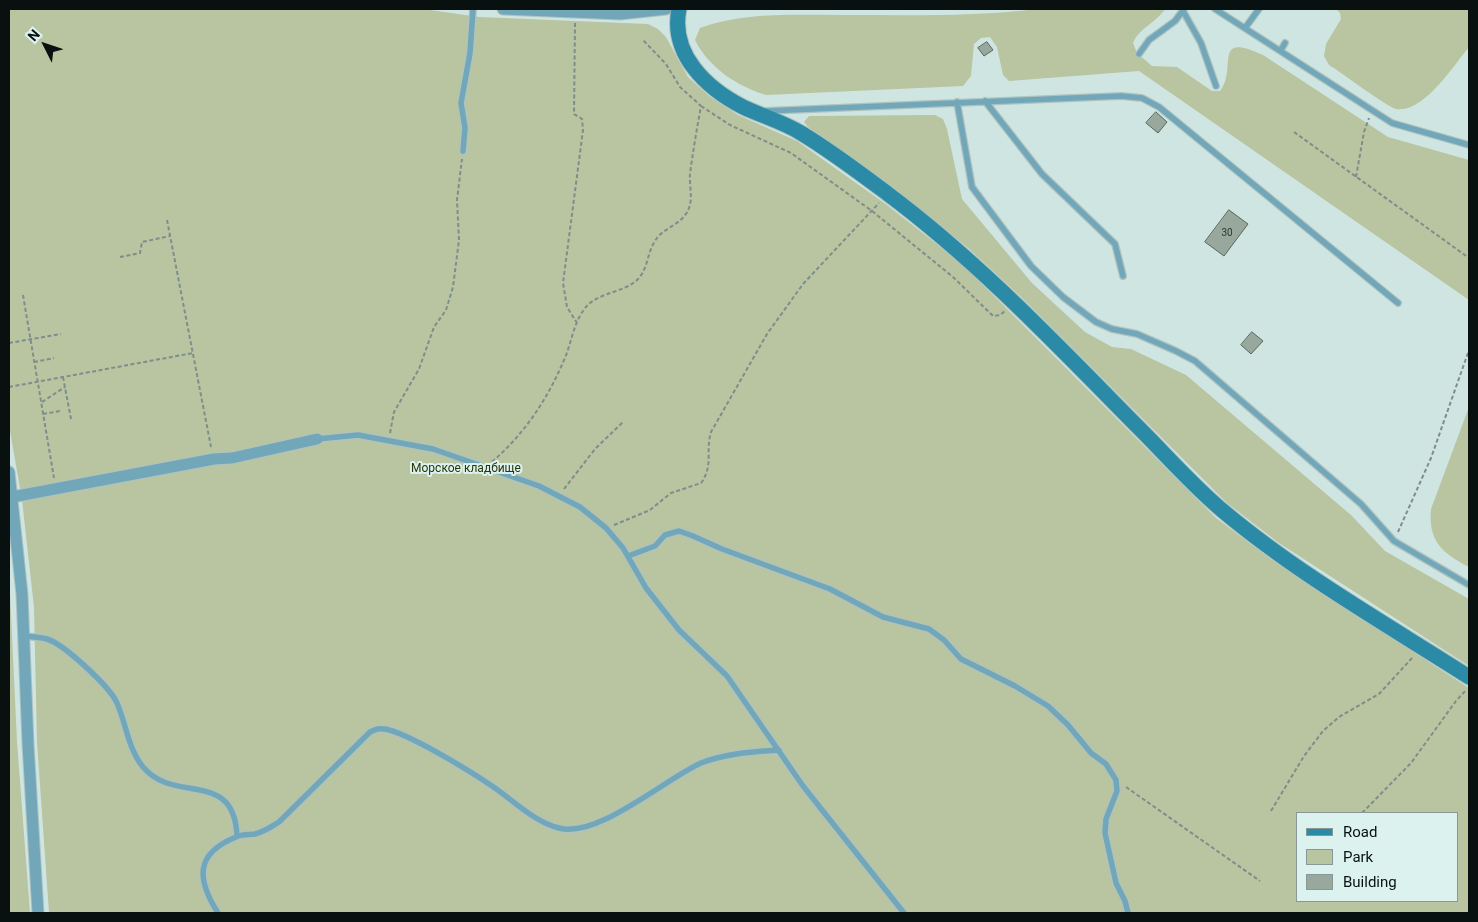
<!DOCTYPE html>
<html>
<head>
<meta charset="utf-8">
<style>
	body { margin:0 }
	#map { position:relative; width:1478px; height:922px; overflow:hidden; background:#cfe5e2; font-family:Roboto,sans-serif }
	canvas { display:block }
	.frame { position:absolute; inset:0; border:10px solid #091110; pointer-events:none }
	.legend { position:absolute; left:1296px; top:812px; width:162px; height:90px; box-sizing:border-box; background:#dcf2ef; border:1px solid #889896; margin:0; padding:6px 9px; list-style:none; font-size:15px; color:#091110 }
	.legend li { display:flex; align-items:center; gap:10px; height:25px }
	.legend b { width:25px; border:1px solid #889896 }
	.north { position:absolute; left:20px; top:20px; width:50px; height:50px; -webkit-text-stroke:4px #dcf2ef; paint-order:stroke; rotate:311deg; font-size:14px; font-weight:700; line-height:20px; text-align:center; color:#091110 }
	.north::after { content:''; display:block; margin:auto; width:18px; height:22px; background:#091110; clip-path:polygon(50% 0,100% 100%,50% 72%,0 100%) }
</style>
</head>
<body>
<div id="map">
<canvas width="1478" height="922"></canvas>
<div class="frame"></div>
<ul class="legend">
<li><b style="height:6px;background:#2b8aa5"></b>Road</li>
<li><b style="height:14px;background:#b9c4a0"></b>Park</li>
<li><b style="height:14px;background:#98a89c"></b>Building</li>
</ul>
<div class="north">N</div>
</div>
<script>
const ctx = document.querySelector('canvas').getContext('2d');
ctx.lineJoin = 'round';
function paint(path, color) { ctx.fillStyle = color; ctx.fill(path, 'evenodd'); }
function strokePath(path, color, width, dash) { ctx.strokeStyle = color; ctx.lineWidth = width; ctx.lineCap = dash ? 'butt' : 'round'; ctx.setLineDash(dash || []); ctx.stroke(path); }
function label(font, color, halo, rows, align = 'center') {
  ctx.font = font + ' Roboto,sans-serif'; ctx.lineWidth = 4; ctx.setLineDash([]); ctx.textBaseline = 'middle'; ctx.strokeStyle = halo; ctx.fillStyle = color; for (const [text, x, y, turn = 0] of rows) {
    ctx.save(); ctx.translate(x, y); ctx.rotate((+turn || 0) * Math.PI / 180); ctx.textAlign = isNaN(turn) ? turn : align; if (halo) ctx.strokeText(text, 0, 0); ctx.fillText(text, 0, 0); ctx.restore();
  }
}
paint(new Path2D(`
	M9,9H423L479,17L648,24L658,29L666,37L688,77L709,96L738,115L797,141L887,205L962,264L1216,518L1271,559L1469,688V913H49L37,742L34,607L22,500L9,425ZM1297,813H1457V901H1297Z
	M1038,9H1165C1156,23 1139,28 1133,43L1137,53L1152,66L1177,67L1212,91H1220C1238,68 1211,31 1263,55L1388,137L1469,160V300L1139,71L1009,81L1003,75L997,47L990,37L981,38L974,44L971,76L963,86L766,95C737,86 709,68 695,40L700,28C743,12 794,15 840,15C906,15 972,17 1038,9Z
	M1336,9H1469V47C1454,65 1423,114 1396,109C1387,107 1341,72 1329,65L1324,56L1326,44L1341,19L1340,13Z
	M935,115L943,119L947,129L962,199L1032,283L1085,332L1112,347L1131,349L1186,375L1351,515L1385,551L1469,599V666L1279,543L1227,503L1019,295L968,248L891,186L808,127L804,122L809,116Z
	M1469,407V567C1442,553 1428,541 1431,509Z
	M9,571L17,742L30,913H9Z`), '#b9c4a0');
const building = new Path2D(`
	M987,42L993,50L984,56L978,48Z
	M1156,112L1167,122L1158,133L1146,123Z
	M1229,210L1248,224L1224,256L1205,242Z
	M1252,332L1263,341L1251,354L1241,345Z`);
paint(building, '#98a89c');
strokePath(building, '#58665c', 1);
const service = new Path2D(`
	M1215,9L1392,123L1469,145
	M1183,11L1201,43L1216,86
	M1245,28L1259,9
	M1281,50L1285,43
	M1139,54L1149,40L1175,21L1184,9
	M985,101L1042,174L1115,244L1123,276
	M957,102L972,187L1031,266L1063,297L1096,322L1112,329L1137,334L1176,351L1195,361L1361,504L1394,541L1469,585
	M765,111L1121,96L1142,98L1159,107L1398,303
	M463,151L465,128L461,103L470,53L473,9
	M317,439L358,435L433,449L539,486L580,507L606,528L623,548L646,588L679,630L727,676L803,786L904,913
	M628,556L655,546L665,535L679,531L693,536L722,549L830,589L883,617L929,629L944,640L961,659L1015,686L1048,706L1068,725L1091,753L1106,764L1116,780L1117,791L1106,819L1105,833L1116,883L1125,901L1128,913
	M24,636C32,637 40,637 47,639C64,644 110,687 117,703C126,723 128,749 143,767C175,805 234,768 237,836
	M218,913C197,880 194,854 236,837C242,834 249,835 255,834C264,832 271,827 279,822L370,732C376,729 379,728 385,729C408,733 470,771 492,786C513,800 534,822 559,828C597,839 665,779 701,763C727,753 752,752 779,750`);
const minor = new Path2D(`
	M503,9L620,14L666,9
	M9,472L22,594L28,744L38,913
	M12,497L214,459L232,458L317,439`);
const secondary = new Path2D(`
	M679,9C670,54 706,88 743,107C762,116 783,122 801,133C831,151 860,173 888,194C980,263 1059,347 1140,429C1167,456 1193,486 1223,511C1298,574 1386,624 1469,677`);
strokePath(service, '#afc3c0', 8);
strokePath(minor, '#afc3c0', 13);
strokePath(secondary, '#afc3c0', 17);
strokePath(new Path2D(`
	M575,23L574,114L582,119L583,130L563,283L567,307L577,323
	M701,106L730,125L791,153L872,211L953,277L993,316L1000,315L1005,311
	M1294,132L1469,258
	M1356,177L1364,132L1369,118
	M167,220L211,447
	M120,257L140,253L142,242L170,236
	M23,295L54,478
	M9,343L61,334
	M34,362L54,358
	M63,377L71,419
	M9,387L193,353
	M42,402L65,387
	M43,414L60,411
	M390,433L394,412L419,369L434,327L446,310L453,287L459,240L457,200L462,159
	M492,462C525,433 547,400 564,360C571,345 573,325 583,311C594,292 623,294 638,279C648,269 647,253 655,241C663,227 683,225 689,208C693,198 689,184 690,174C693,151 697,128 701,106L680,87L666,64L643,40
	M564,489L595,449L624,421
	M614,525L650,510L671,493L701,483C714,465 705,452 711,432L767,334L803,284L879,203
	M1398,532L1431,458L1469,350
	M1126,787L1260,881
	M1271,811L1304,756L1323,731L1339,717L1379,694L1412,658
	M1362,813L1411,763L1456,701L1466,690`), '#7d8e8b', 2, [4, 2.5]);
strokePath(service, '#71a7b9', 5.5);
strokePath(minor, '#71a7b9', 11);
strokePath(secondary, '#2b8aa5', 15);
label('10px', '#2d3733', null, [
	["30",1227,233]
]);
label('12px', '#2a3408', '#dcf2ef', [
	["Морское кладбище",466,469]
]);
</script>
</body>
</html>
